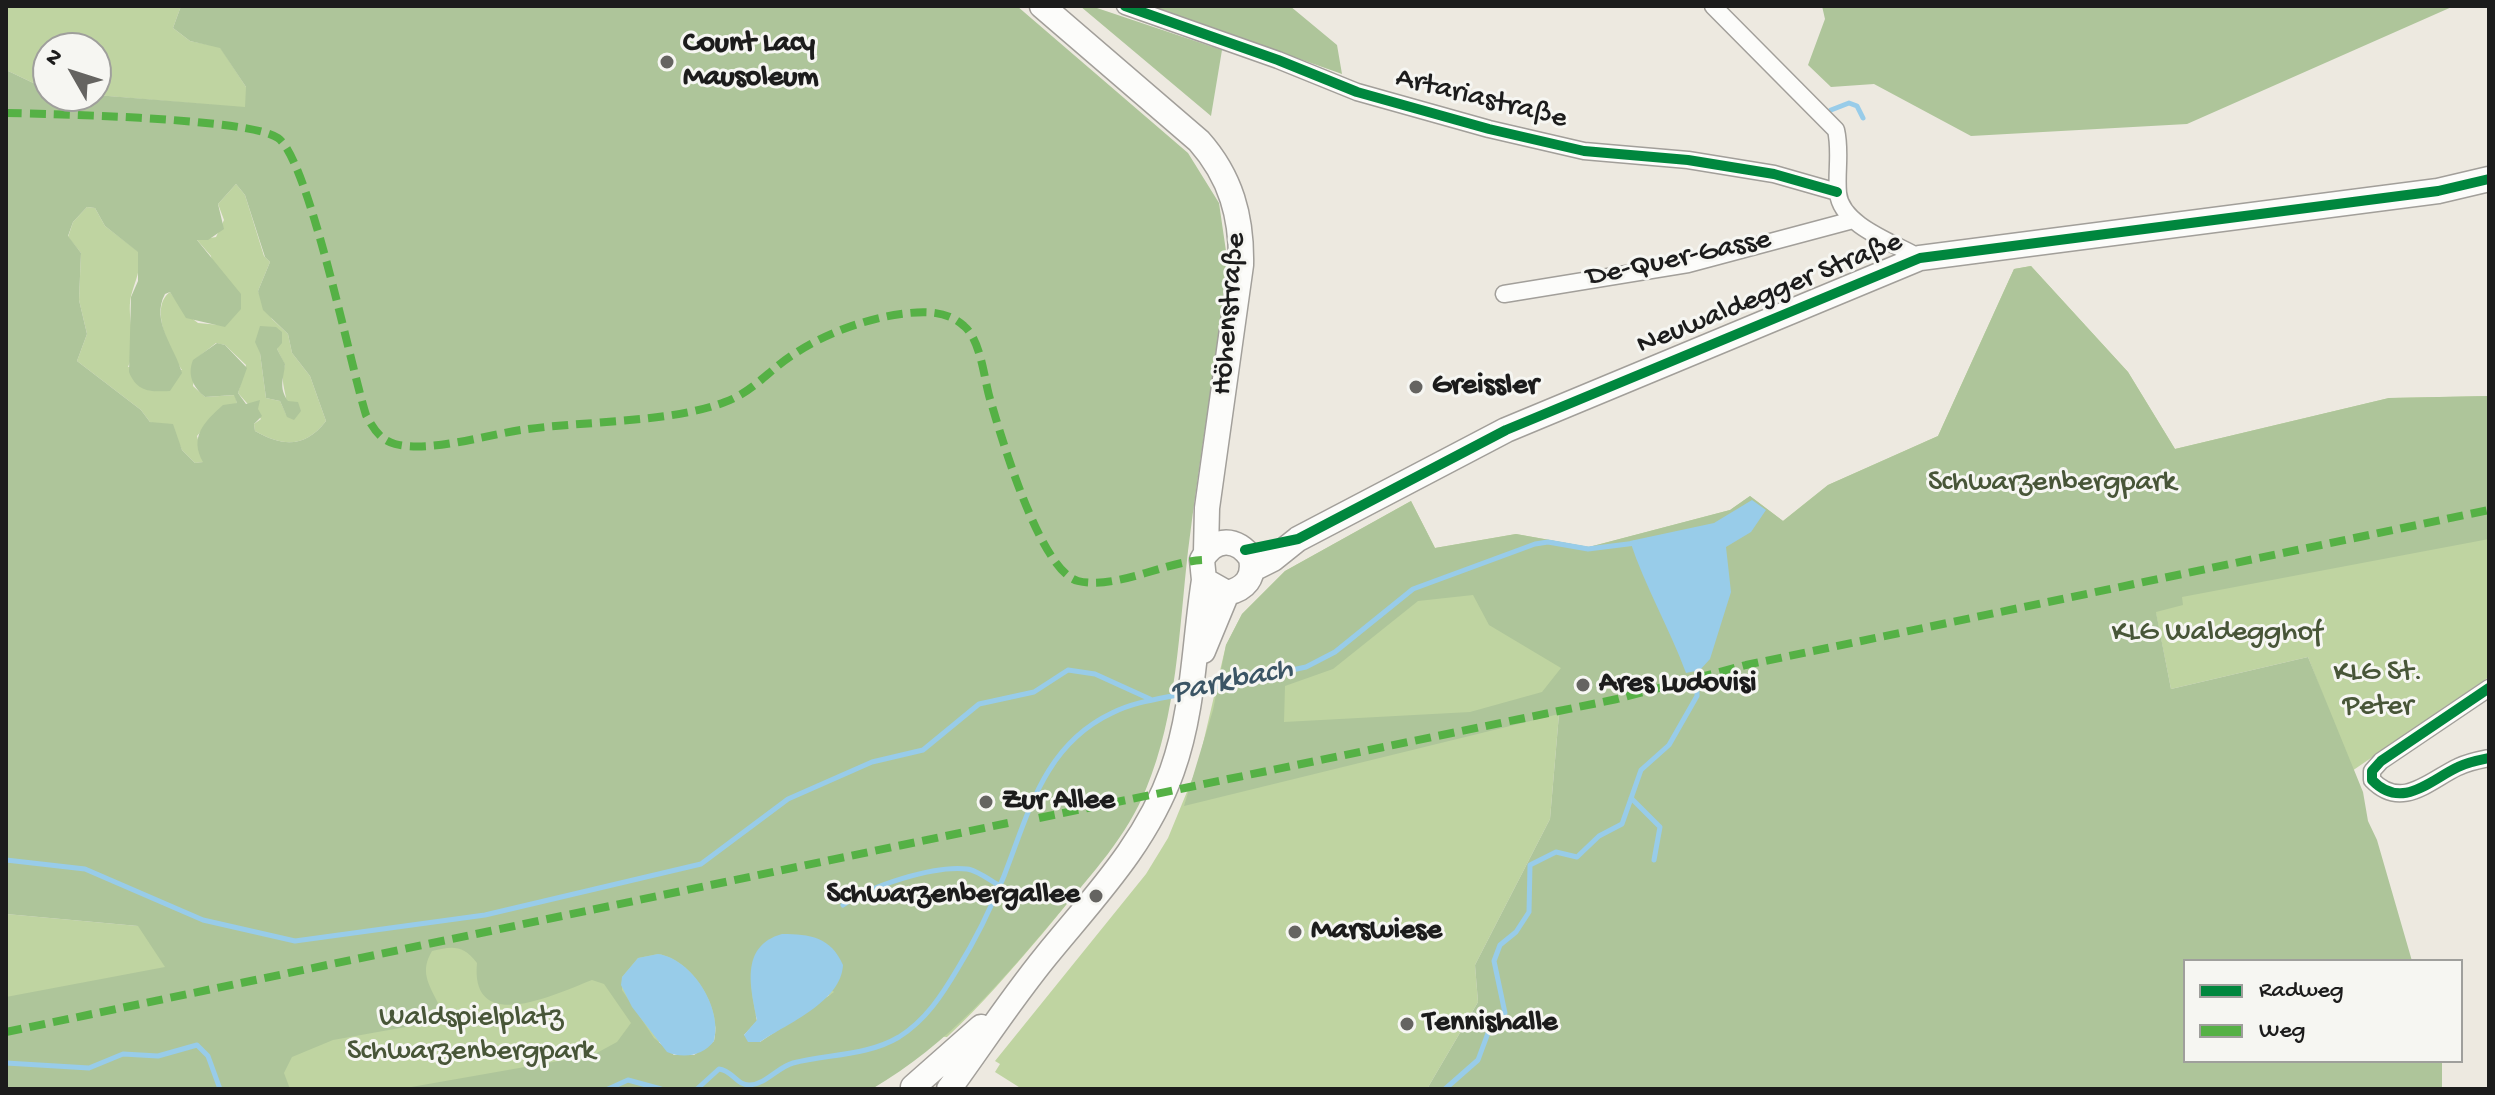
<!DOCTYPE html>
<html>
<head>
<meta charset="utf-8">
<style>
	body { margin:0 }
	#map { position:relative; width:2495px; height:1095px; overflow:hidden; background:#ede9e0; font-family:"Gochi Hand",sans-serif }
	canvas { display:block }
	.frame { position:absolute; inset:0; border:8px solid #1c1c1c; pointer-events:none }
	.legend { position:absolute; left:2183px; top:959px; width:280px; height:104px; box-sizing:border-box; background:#f6f6f2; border:2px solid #9f9f9c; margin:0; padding:10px 14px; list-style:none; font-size:24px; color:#1c1c1c }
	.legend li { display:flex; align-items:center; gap:16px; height:40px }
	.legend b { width:40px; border:2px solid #9f9f9c }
	.north { position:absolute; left:32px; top:32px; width:80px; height:80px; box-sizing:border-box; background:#f6f6f2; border:2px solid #9f9f9c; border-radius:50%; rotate:309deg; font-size:22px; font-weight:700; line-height:32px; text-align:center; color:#1c1c1c }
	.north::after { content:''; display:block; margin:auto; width:28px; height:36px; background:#656461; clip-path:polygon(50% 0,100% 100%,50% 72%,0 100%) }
</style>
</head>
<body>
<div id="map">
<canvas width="2495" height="1095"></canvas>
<div class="frame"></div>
<ul class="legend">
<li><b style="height:10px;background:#00873e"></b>Radweg</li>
<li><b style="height:10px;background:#55b145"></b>Weg</li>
</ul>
<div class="north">N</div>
</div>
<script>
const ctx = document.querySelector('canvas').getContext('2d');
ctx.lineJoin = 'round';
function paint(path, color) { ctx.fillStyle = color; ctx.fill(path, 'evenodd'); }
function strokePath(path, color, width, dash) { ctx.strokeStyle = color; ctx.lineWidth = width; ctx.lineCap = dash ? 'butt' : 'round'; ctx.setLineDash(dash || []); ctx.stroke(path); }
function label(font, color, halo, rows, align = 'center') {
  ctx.font = font + ' "Gochi Hand",sans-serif'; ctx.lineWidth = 6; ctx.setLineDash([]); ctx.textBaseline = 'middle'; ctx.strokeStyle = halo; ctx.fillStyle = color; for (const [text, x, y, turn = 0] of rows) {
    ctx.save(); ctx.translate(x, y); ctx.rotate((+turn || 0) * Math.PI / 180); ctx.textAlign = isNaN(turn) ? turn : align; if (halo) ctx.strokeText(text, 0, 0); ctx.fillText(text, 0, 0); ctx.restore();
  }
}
paint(new Path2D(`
	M6,6H181L173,28L190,41L220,47L246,87V108L96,95V48H48V90L6,70Z
	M236,184L245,195L264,256L270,262L258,291L272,319L288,334L292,353L310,376L326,421C305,448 283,447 255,431L254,424L261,419L238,393L246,365L225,345L216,343L197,358L193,386L205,397L235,395L237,403L214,416L197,436L204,462L195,463L182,450L175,435L150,422L141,410L77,361L87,334L79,300L81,253L68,237L73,222L87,207L95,208L105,226L139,252C142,268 135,281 131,296C126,319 139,344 128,367L182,370C171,352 148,308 170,292L185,313L198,323L220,325L211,256L197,240L216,237L224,220L218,204ZM282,332L277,349L285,365C278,383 290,396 286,414L280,401L266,398L260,353Z
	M2031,266L2128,372L2175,449L2389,398L2489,396V677L2352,771L2308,657L2171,689L2151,588L1559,714L1550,819L1475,965L1478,1002L1427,1089H1022L995,1072L1000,1064L995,1061L1146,874L1168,838L1198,765L1226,645L1242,614L1285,571L1411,501L1435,548L1516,534L1589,547L1730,510L1750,496L1783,521L1828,485L1938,436L2014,269Z
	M1166,722C1146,807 1098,867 1043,933C1012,969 982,1005 947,1037L914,1035L862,986L488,1089H268L6,1062V914L138,926Z`), '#bfd4a1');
paint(new Path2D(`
	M181,6H1017L1188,153L1219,203L1227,258C1218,356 1200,453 1188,551C1179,630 1177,715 1146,789C1127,836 1092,874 1060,912C1003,980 949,1044 872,1089H400L593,1055L617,1042L631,1023L604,984L592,980C556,994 470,1036 477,963C463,945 453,946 432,951C420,971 428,983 438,1003L428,1023L333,1040L292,1057L284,1073L290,1089H6V997L165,967L138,926L6,914V70L48,90V96L96,95L245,107L246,87L220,48L190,41L173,28ZM236,184L245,195L265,257L270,262L258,291L263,310L288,334L292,353L310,376L326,421C305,448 283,447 255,431L254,424L262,416L258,409L260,400L246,404L238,393L247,368L225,345L217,343L193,360C187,375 193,387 205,397L234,395L237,403L223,405C204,422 189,437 203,462L195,463L182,450L173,424L150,422L141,410L77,361L87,334L79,300L81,253L68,236L73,222L87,207L95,208L105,226L138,252V281L131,297L129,372C137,392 150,392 170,391L182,373C176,349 150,321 165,294L170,292L186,318L225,327L241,309V294L197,240H208L224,229L218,204ZM766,942L834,992L760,1042L744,1035L757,1021C752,993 744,965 766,942ZM658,954C692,959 723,1009 714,1041L694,1055H674L654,1038L622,990V977L638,958Z
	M1080,6H1091L1222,50L1211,116Z
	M1150,6H1290L1337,45L1342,74Z
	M1822,6H2454L2187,124L1971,136L1874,84L1831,87L1808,65L1825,19Z
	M2031,266L2128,372L2175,449L2389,398L2489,396V539L2182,597L2183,605L2156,612L2171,689L2308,657L2363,792L2368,821L2377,840L2412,961H2185V1061H2442V1089H1427L1478,1002L1475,965L1550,819L1559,714L1184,806L1213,710L1226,645L1242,614L1285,571L1411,501L1435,548L1516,534L1589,547L1730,510L1750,496L1783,521L1828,485L1938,436L2014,269ZM1473,595L1489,625L1561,668L1542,692L1470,712L1284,722L1285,686L1333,669L1418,601Z
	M260,326L276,327L282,332V343L277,349L285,364C284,378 278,387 288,401L298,402L301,411L294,420L287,417L280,401L266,398L260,353L255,342Z`), '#aec59a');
paint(new Path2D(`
	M1752,500L1766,510L1751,532L1726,547L1731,592L1710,659L1700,670L1686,673C1669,627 1645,587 1630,541L1714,523Z
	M782,934C810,934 831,937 843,965C841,1002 788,1023 760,1042H748L744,1035L757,1020C751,989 739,946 782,934Z
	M658,954C692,959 723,1008 714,1041C703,1056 683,1059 667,1052L632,1007L621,985L622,977L638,958Z`), '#98cce9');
strokePath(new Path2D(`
	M1831,110L1849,103L1857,106L1863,118
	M1200,690L1306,667L1335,652L1413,589L1535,544L1548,542L1588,549L1636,543
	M1631,798L1660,827L1654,860
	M6,860L85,869L203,920L295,941L485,915L701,864L788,799L872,762L923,750L979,704L1034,692L1068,670L1095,674L1150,699
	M843,905C870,886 934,865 967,869C977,870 991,881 1000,886
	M6,1063L89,1068L123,1054L158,1056L197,1045L208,1056L220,1089
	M608,1089L628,1080L661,1089
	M697,1089L719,1069C732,1070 737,1086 750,1085C766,1084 778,1067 793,1063C828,1054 867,1056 899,1037C926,1020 942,995 958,968C976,939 991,908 1004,876C1029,812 1044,745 1112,713C1134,702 1158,699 1182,694
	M1445,1089L1478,1060L1488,1033L1505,1013L1494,961L1500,945L1516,932L1529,912L1530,865L1556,852L1577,857L1599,836L1622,824L1641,770L1669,745L1697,696V664`), '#98cce9', 5);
const street = new Path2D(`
	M1125,6L1278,60L1357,92L1489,129L1584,151L1688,160L1774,174L1837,192
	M1713,6L1836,130C1841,151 1836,172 1838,193C1841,226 1895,243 1920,258
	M1504,294L1688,264L1853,220
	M2489,688L2381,761L2372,771V780C2402,811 2430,780 2458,767C2468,762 2479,760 2489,758`);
const secondary = new Path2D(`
	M1042,6L1199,141C1231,177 1242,217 1241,265L1207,508L1206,552
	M1253,569L1273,559L1298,539L1506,430L1920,258L2438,191L2489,179
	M1203,651L1227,593
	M913,1087L981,1027
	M949,1089C981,1045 1011,999 1046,956C1094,897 1146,844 1172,771C1194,710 1194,644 1204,580L1202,560C1214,536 1238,538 1251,558C1255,578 1245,589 1227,593L1204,580`);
strokePath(street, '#a29f9a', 19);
strokePath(secondary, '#a29f9a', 27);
strokePath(street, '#fcfcfa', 16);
strokePath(secondary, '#fcfcfa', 24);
strokePath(new Path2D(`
	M6,113C51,114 250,118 278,138C309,160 351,368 366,415C373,428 380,440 395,444C429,453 486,435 521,430C581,421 671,423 725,402C753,392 769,370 794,354C824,334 865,319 901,314C923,311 947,310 964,326C981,340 984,379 990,399C1001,436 1040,571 1078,581C1114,590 1165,562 1202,560
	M1039,818L1617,699L1746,665L2489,510
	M6,1032L1008,823`), '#55b145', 8, [16, 8]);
strokePath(new Path2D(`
	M1125,6L1278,60L1357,92L1489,129L1584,151L1688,160L1774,174L1837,192
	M1245,550L1298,539L1506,430L1920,258L2438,191L2489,179
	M2489,688L2381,761L2372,771V780C2402,811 2430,780 2458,767C2468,762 2479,760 2489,758`), '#00873e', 10);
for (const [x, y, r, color] of [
	[667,62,8,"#656461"],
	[1416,387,8,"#656461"],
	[1583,685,8,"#656461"],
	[986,802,8,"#656461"],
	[1096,896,8,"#656461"],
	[1295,932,8,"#656461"],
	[1407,1024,8,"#656461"]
]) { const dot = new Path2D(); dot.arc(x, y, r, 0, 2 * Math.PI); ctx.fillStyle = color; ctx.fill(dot); strokePath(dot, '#f6f6f2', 3); }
label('bold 30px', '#1c1c1c', '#f6f6f2', [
	["Count Lacy",683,45],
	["Mausoleum",683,79],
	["Greissler",1432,387],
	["Ares Ludovisi",1599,685],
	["Zur Allee",1002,802],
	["Schwarzenbergallee",1080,896,"right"],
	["Marswiese",1311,932],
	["Tennishalle",1423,1024]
], 'left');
label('30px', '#1c1c1c', '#f6f6f2', [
	["Artariastraße",1481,100,14],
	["De-Quer-Gasse",1679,260,-12],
	["Neuwaldegger Straße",1770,295,-22],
	["Höhenstraße",1231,314,-85]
]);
label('30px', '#485638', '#f6f6f2', [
	["Schwarzenbergpark",2052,484],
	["KLG Waldegghof",2217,634],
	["KLG St.",2378,674],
	["Peter",2378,708],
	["Waldspielplatz",471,1019],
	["Schwarzenbergpark",471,1053]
]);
label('italic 32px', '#3b5565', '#f6f6f2', [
	["Parkbach",1232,683,-12]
]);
</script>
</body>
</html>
